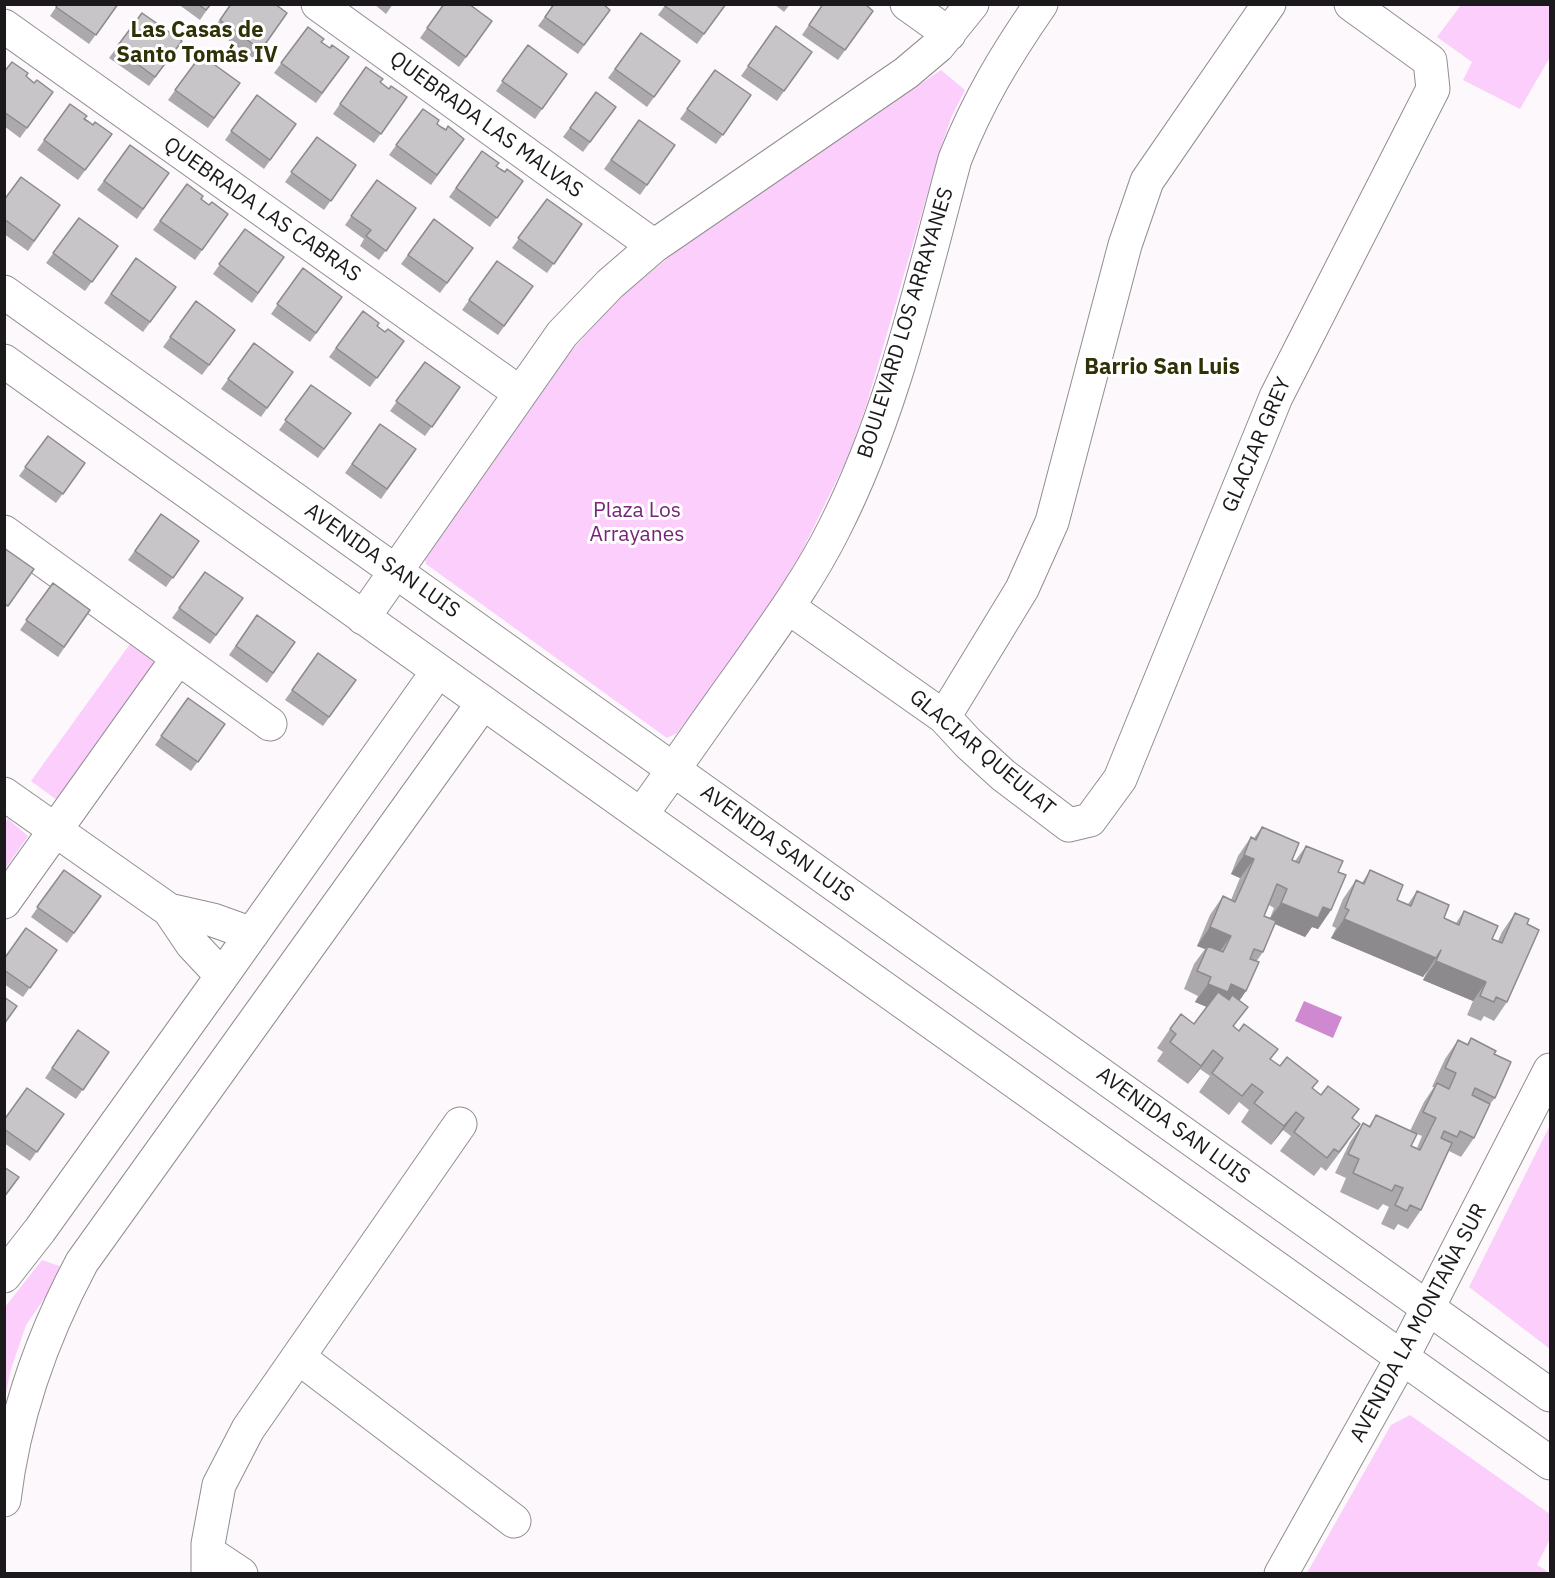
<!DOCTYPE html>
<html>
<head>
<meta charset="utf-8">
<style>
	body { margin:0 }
	#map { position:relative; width:1555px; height:1578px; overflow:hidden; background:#fcf8fc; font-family:"IBM Plex Sans",sans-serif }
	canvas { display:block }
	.frame { position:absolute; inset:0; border:6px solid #1b191b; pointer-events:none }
</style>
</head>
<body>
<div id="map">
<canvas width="1555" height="1578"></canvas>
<div class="frame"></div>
</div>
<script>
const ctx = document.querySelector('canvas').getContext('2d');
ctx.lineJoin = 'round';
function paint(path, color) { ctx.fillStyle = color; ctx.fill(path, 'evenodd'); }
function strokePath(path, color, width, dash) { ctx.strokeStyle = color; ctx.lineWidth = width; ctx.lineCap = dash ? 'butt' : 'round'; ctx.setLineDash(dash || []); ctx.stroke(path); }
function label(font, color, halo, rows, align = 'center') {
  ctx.font = font + ' "IBM Plex Sans",sans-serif'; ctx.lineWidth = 6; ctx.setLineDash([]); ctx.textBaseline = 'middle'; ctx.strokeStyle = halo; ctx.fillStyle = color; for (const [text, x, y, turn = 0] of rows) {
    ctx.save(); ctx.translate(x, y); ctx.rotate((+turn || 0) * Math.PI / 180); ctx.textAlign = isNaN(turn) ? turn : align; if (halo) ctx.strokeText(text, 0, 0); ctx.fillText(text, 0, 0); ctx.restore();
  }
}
paint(new Path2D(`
	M1461,5H1550V57L1520,109L1463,80L1472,62L1437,37Z
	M941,70L965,90L951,118L940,150L866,406L849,455L800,555L749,639L677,733L667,738L426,564L424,554L565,358L617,300L685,244Z
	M130,644L156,663L61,803L31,781Z
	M8,819L28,836L5,869V823Z
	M1550,1125V1349L1469,1287Z
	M42,1260L65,1268L26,1325L10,1372L5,1399V1307Z
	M1410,1415L1550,1514V1539L1537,1565L1550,1573H1307L1391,1425Z`), '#fbcefc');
paint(new Path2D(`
	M1304,1001L1342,1017L1333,1038L1295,1021Z`), '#cf89d0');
const minor = new Path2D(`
	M318,4L654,246
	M907,4L949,34
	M4,26L520,393
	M4,292L1550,1395
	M4,361L1550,1463
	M4,532L270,724
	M788,607L944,717L968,743L1003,775L1069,825L1090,820L1120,779L1276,397L1433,89L1430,61L1351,4
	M363,618L562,334L610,284L654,246L906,73L938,46L972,4
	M944,717L1022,589L1052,522L1125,245L1147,181L1269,4
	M4,794L169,910L192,944L222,976
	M641,815C675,768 707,721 741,674C774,627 808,581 834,529C893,413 921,284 955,159C978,101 1005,56 1041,4
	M4,902L178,658
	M169,910L213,920L252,934
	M4,1276L40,1230L222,976L438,671
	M298,1357L514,1521
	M4,1500C14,1415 42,1337 82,1262L483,703
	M208,1552L241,1574
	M208,1574V1544L219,1485L248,1429L460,1124
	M1281,1574L1403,1356L1550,1070`);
strokePath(minor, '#918e91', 35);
strokePath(minor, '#fff', 33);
paint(new Path2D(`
	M58,4H118L89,44L50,16Z
	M178,4H211L200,20Z
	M231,4L287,13L254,59L213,29Z
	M374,4H393L386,14Z
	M444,4L492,21L459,67L420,38Z
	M554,4L610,10L578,54L538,26Z
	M666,4H726L697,44L658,15Z
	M774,4H790L784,12Z
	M823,4L873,11L838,60L802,35Z
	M142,13L182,41L149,86L109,58Z
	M776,26L812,52L777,101L741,76Z
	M308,27L322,42L330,48L349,57L316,103L274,73Z
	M641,33L680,61L647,107L608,78Z
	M528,45L567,74L535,119L496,91Z
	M201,55L240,83L208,128L168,100Z
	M366,67L380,82L389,89L407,97L374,143L333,114Z
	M715,70L751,95L716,144L680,119Z
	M4,72L26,77L34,83L53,92L20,138L4,126Z
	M596,92L616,107L583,152L563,137Z
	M257,95L296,124L264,169L225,140Z
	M70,104L89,122L112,134L78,180L37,150Z
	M423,109L437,124L445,130L464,139L431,185L389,155Z
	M639,120L675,145L640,195L604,169Z
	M317,137L356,165L324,210L285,182Z
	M130,145L169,173L137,219L97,190Z
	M482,151L496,166L505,172L523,181L490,227L449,197Z
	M377,180L416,208L379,260L360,246L364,239L345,225Z
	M187,184L201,199L209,205L228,214L195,260L153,230Z
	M547,199L582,224L547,273L512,248Z
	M4,200L60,205L28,251L4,234Z
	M79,218L118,246L85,291L46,263Z
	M434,219L473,248L440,293L401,264Z
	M245,229L284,257L252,303L213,274Z
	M136,258L176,287L143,332L104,303Z
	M497,261L533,286L498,335L462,310Z
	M303,268L342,297L310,342L271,314Z
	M196,301L235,330L202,375L163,347Z
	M363,311L381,329L404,341L370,387L329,357Z
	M254,343L293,372L261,417L221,389Z
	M425,362L460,387L425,436L390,411Z
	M311,385L351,413L318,458L279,430Z
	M380,424L416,449L381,499L345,473Z
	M48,436L85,463L56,503L19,476Z
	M161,514L199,541L166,587L128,560Z
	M205,572L243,598L210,644L172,618Z
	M53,583L90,610L58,657L20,630Z
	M257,615L295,642L267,683L229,655Z
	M318,653L356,680L323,726L285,700Z
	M188,698L225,724L191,771L155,745Z
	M1262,827L1292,860L1295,861L1306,846L1338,872L1331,910L1318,929L1312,927L1305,937L1275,924L1263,952L1256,962L1246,991L1239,1001L1234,1027L1270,1059L1312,1088L1352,1118L1347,1143L1326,1171L1321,1167L1314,1176L1280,1151L1291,1136L1283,1130L1271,1145L1241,1122L1249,1110L1239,1102L1229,1115L1199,1092L1210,1076L1200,1069L1188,1084L1157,1061L1163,1052L1157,1048L1170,1029L1194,1024L1207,1007L1195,1002L1198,996L1184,989L1194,964L1205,949L1197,946L1210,915L1223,896L1231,900L1240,878L1231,874L1238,856L1251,837L1254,838ZM1269,905L1274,908L1270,918L1264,916Z
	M64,870L101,896L67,943L31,917Z
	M1370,870L1397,900L1408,904L1417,891L1444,918L1456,923L1464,911L1492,939L1498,941L1502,932L1515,913L1527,924L1507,1002L1494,1021L1484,1016L1481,1021L1467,1015L1473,1001L1423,980L1427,971L1423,977L1331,938L1336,928L1332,926L1343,899L1356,880L1362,883Z
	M57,950L23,997L4,984V959Z
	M78,1030L109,1052L76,1099L45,1078Z
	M1471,1038L1494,1054L1495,1098L1489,1105L1474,1138L1461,1157L1449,1151L1421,1210L1408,1229L1398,1224L1394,1230L1381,1224L1389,1207L1383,1204L1378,1210L1340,1192L1346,1178L1335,1173L1350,1142L1363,1123L1369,1126L1376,1115L1411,1146L1417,1148L1422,1136L1410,1131L1424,1102L1434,1087H1432L1445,1059L1458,1040L1467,1044Z
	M64,1114L30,1161L4,1143V1120Z`), '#aca9ac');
paint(new Path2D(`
	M1244,855L1254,859L1240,878L1231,874Z
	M1281,903L1323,907L1331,910L1318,929L1312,927L1305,937L1268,921Z
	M1344,919L1436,958L1423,977L1331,938Z
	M1210,927L1231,936L1217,955L1208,946L1205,949L1197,946Z
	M1436,961L1486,982L1473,1001L1423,980Z
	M1208,984H1231L1246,991L1233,1010H1214L1195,1002Z
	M1213,1050L1200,1069L1188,1084L1201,1066Z
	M1296,1112L1283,1130L1271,1145L1284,1126Z`), '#8c8a8c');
const building = new Path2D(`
	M58,4H118L96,35L56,7Z
	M198,4H211L206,10Z
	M231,4H275L287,13L261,50L220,20Z
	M444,4H469L492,21L466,57L427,28Z
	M554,4H603L610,10L584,45L545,17Z
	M666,4H726L704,34L665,6Z
	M823,4H865L873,11L845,50L809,25Z
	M142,13L182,41L155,77L116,48Z
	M776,26L812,52L784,91L748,66Z
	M308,27L324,39L321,42L330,48L332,45L349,57L322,93L281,63Z
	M641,33L680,61L654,97L615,69Z
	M528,45L567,74L542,109L502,81Z
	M201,55L240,83L214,118L175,90Z
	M12,62L28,73L26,76L34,83L37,80L53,92L27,128L4,112V72Z
	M366,67L383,79L380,82L389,89L391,86L407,97L381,134L340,104Z
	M715,70L751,95L723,135L687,109Z
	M596,92L616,107L590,142L570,128Z
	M257,95L296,124L270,160L231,131Z
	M70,104L87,116L84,119L89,122L93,125L95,122L112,134L85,170L44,140Z
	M423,109L439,120L437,124L441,127L446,130L448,126L464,139L437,175L396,145Z
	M639,120L675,145L647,185L611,160Z
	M317,137L356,165L331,201L291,172Z
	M130,145L169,173L143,209L104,181Z
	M482,151L499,163L496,166L500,169L505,172L507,169L523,181L497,218L456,188Z
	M21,177L60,205L34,241L4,219V200Z
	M377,180L416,208L386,251L366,236L371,230L351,216Z
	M187,184L203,196L201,199L209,205L212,202L228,214L202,250L160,221Z
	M547,199L582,224L554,264L518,238Z
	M79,218L118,246L92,282L53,253Z
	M434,219L473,248L447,283L408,255Z
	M245,229L284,257L258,293L219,264Z
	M136,258L176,287L150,322L111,294Z
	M497,261L533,286L504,326L469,300Z
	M303,268L342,297L316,333L277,304Z
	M196,301L235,330L209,365L170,337Z
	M363,311L379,323L377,326L385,332L388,329L404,341L377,378L336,348Z
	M254,343L293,372L267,408L228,379Z
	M425,362L460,387L432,427L396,401Z
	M311,385L351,413L324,449L285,420Z
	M380,424L416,449L387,489L352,464Z
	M48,436L85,463L63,494L25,467Z
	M161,514L199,541L173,578L135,551Z
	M4,548L34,569L8,606L4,604Z
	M205,572L243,598L216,635L179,608Z
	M53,583L90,610L64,647L26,620Z
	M257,615L295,642L273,673L236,646Z
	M318,653L356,680L329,717L292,690Z
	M188,698L225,724L198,762L161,736Z
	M1262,827L1299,843L1292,860L1299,863L1306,846L1343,861L1338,872L1346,875L1331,910L1323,907L1318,918L1281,903L1287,889L1277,884L1264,916L1276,921L1263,952L1254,949L1250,959L1259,962L1246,991L1231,984L1228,992L1208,984L1211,977L1197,971L1208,946L1223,952L1231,936L1210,927L1223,896L1235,902L1254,859L1244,855L1251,837L1256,840Z
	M64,870L101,896L74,933L37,907Z
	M1370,870L1403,885L1397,900L1411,906L1417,891L1449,905L1444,918L1459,925L1464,911L1498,926L1492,939L1502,943L1515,913L1529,919L1527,924L1539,930L1507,1002L1496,997L1494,1002L1480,996L1486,982L1436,961L1441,950L1436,958L1344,919L1349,910L1345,908L1356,880L1364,884Z
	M26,928L57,950L30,988L4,970V959Z
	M1218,992L1229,1000L1232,995L1248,1007L1233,1026L1239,1031L1244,1024L1278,1049L1270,1059L1280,1066L1287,1057L1318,1081L1312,1088L1321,1095L1328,1086L1359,1109L1352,1118L1360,1124L1339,1152L1334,1149L1327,1158L1294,1132L1304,1118L1296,1112L1284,1126L1254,1103L1263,1092L1252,1084L1242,1096L1212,1073L1223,1058L1213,1050L1201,1066L1170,1042L1176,1034L1170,1029L1181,1014L1194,1024Z
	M4,997L17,1006L4,1024Z
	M78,1030L109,1052L83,1090L52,1068Z
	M1471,1038L1496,1051L1494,1054L1511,1062L1495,1098L1475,1088L1472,1095L1490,1104L1474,1138L1460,1131L1457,1137L1444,1131L1441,1138L1452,1143L1421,1210L1410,1205L1407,1211L1395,1205L1403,1188L1395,1185L1392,1191L1353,1173L1359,1159L1348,1154L1363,1123L1370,1127L1376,1115L1417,1134L1411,1146L1420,1150L1436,1118L1423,1112L1437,1083L1449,1089L1456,1073L1445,1068L1458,1040L1468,1045Z
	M27,1088L64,1114L37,1152L4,1129V1120Z
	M4,1167L19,1177L4,1197Z`);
paint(building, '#c8c5c8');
strokePath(building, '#8c8a8c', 1.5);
label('21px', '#1b191b', '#fff', [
	["QUEBRADA LAS MALVAS",486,125,36],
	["QUEBRADA LAS CABRAS",262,210,35],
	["BOULEVARD LOS ARRAYANES",906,323,-73],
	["GLACIAR GREY",1257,445,-67],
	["AVENIDA SAN LUIS",382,561,35],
	["GLACIAR QUEULAT",982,753,40],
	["AVENIDA SAN LUIS",777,844,36],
	["AVENIDA SAN LUIS",1173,1126,36],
	["AVENIDA LA MONTAÑA SUR",1419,1323,-62]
]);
label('21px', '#77247a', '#fff', [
	["Plaza Los",637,511],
	["Arrayanes",637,535]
]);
label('bold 22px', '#303107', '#fff', [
	["Las Casas de",197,31],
	["Santo Tomás IV",197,56],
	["Barrio San Luis",1162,368]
]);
</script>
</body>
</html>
